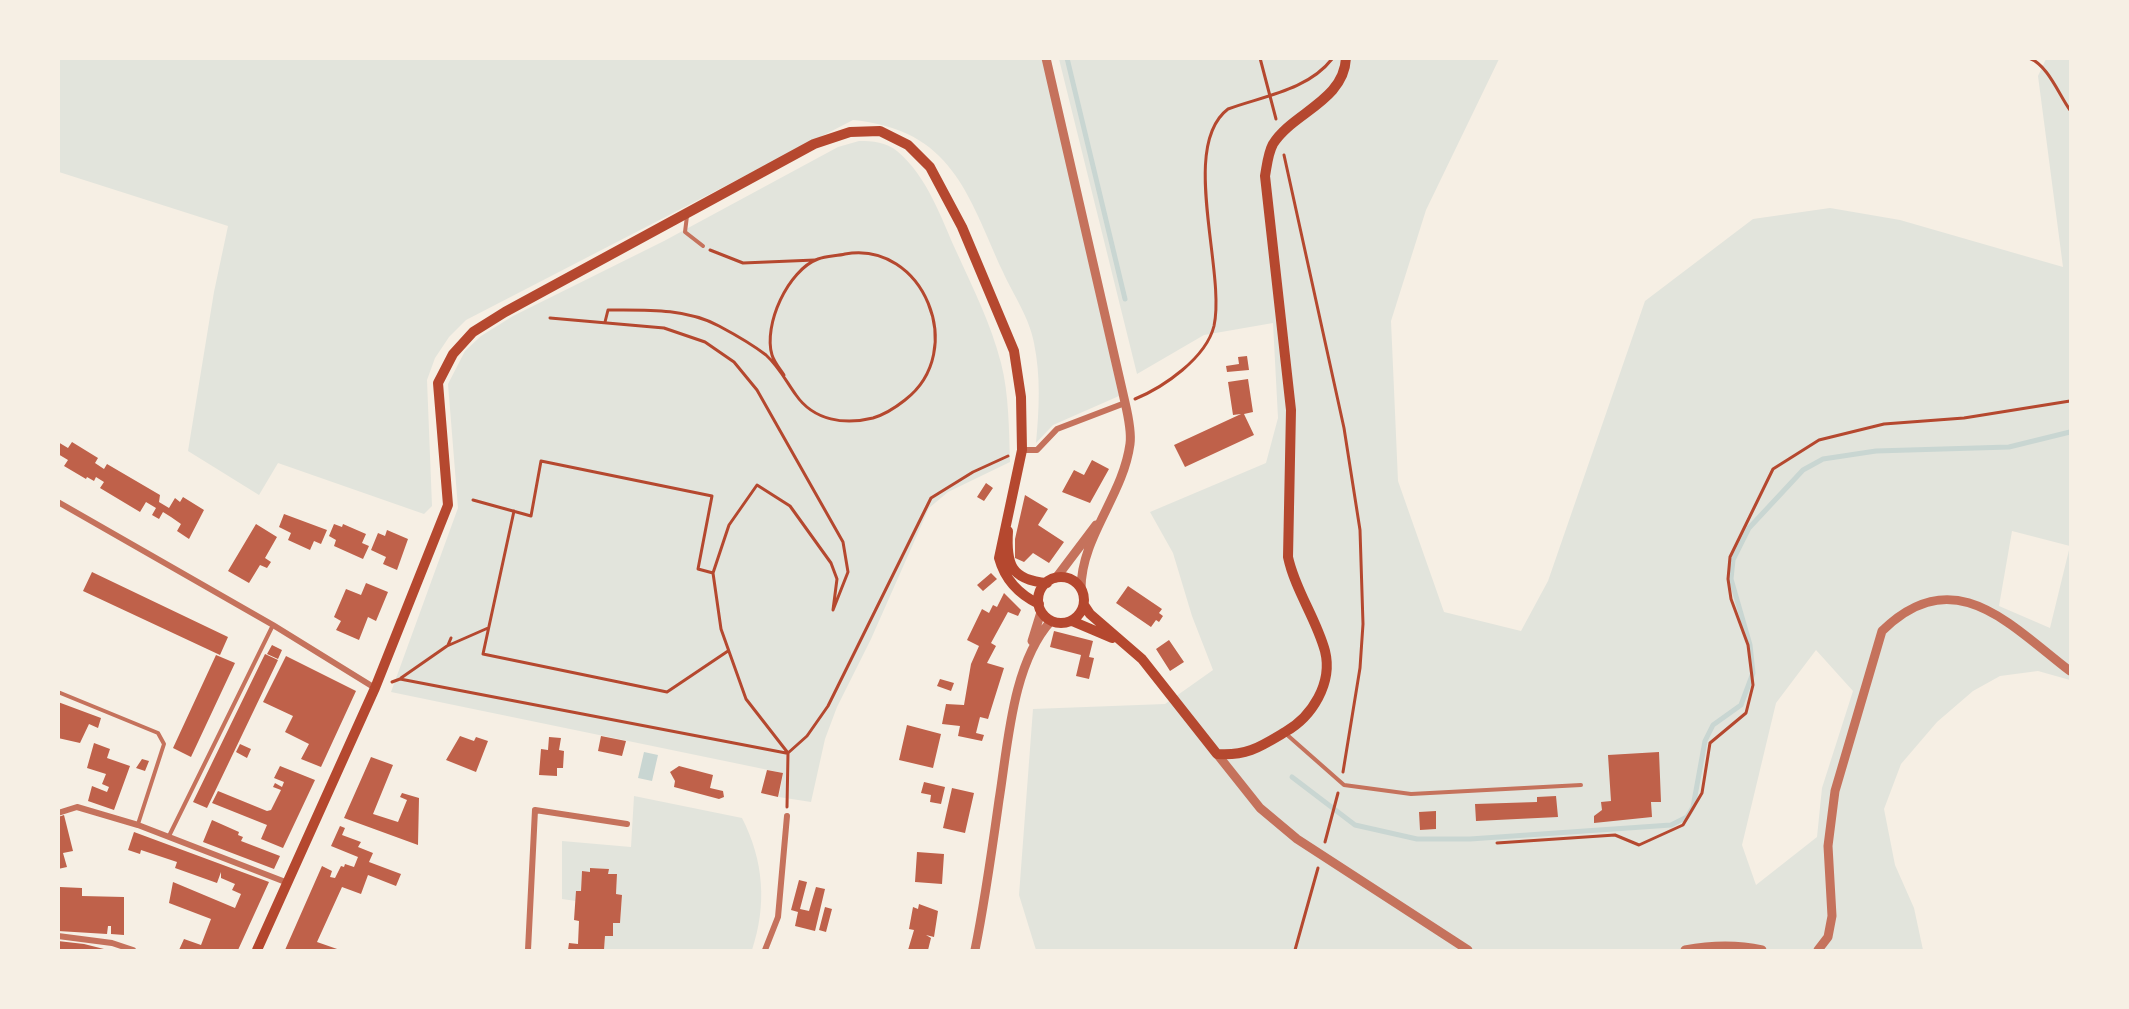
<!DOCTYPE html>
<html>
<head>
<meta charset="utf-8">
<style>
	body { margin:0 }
	#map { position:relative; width:2129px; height:1009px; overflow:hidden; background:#f6efe4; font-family:"Varela Round",sans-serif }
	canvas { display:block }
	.frame { position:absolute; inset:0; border:60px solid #f6efe4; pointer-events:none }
</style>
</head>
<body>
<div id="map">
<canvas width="2129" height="1009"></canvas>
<div class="frame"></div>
</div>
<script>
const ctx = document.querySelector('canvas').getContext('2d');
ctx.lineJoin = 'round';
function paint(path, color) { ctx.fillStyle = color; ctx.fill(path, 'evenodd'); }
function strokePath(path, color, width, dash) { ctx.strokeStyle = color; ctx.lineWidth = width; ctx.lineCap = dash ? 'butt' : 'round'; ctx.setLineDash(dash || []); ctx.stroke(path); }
paint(new Path2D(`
	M59,59H1043L1119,396L1053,425L1036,443C1039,410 1041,377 1034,343C1030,319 1013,294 1003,272C967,193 952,130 853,120L466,320L449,337L435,358L427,380L432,506L424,514L278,463L259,495L188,451L214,292L228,226L59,172Z
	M1059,59H1499L1426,210L1391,321L1398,481L1444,612L1521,631L1548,581L1645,301L1753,219L1830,208L1900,220L2063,267L2038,76L2046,59H2070V680L2038,671L2000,676L1973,691L1937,722L1901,764L1884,809L1895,865L1914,908L1923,950H1036L1019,895L1033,709L1165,704L1213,670L1192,616L1173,553L1150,512L1266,463L1278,418L1273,323L1204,335L1137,374ZM2012,531L2070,546L2050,628L1999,606ZM1816,650L1853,691L1822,788L1817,837L1756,885L1742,845L1776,703Z
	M859,141C873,141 886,142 897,151C928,177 941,218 957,253C973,288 991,324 1001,363C1009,394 1009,430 1010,462L948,492L929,508L871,639L837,707L825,739L811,802L779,797L783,773L391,692L458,508L448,384L465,351L481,336L513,316L664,241L838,147Z
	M634,796L742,818C764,861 767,905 752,950H604L605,936H613V923H620L622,895L616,894L617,874H608V869L590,868V872H582L581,891L576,901L562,899V841L631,847Z`), '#e2e4dc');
paint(new Path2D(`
	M644,752L658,755L652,781L638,778Z`), '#c9d6d2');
strokePath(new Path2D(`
	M1067,58L1125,299
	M1292,777L1355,825L1417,839H1470L1671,825L1687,817L1693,807L1705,741L1713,725L1741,705L1753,673L1750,645L1731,579L1733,560L1749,528L1803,470L1823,459L1876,451L2009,447L2070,432`), '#c9d6d2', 5);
paint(new Path2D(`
	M1247,356L1249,370L1227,372L1226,366L1239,364L1238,357Z
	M1248,379L1253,412L1244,414L1254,435L1185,467L1174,445L1241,414L1233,415L1228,382Z
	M58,442L68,448L72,442L98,458L95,463L104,469L107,464L160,495L159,502L169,508L175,498L180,502L183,497L204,510L189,539L177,531L181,524L171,517L163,512L159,519L152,515L156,508L146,502L140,512L100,488L104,482L96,477L94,481L87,477L86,479L64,466L68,460L58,454Z
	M1092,460L1109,469L1090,503L1062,492L1074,470L1084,475Z
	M986,483L993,488L984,501L977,497Z
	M1025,495L1048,509L1038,525L1064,542L1049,563L1033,553L1024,562L1015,558V539Z
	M284,514L327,530L321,544L314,541L310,550L288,540L291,533L279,527Z
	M256,524L277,537L265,558L271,562L267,568L260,565L249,583L228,571Z
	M334,524L342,527L343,524L366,534L362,543L369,546L363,559L334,546L336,540L329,536Z
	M387,530L408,539L397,570L383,564L386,557L371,550L378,533L385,536Z
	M92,572L228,637L220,655L83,591Z
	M991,573L997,579L983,591L977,585Z
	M366,583L388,592L376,621L368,617L359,640L336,630L341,621L334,617L346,589L361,595Z
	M1128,586L1162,609L1159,613L1163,616L1159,622L1156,620L1151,627L1116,603Z
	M1004,593L1021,610L1018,616L1008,612L991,643L996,646L987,663L1004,668L988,719L980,717L976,733L984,735L982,741L958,736L960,726L942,724L946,704L964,705L971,664L979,646L967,640L982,609L989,613L993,605L997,607Z
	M1054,631L1093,641L1089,657L1094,658L1089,679L1076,676L1081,655L1050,647Z
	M1169,640L1184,662L1170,671L1156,649Z
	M272,645L282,650L278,659L267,654Z
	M265,654L278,660L207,808L193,802Z
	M216,655L235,663L191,757L173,748Z
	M286,656L356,691L321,767L301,759L309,744L285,732L293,716L263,702Z
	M940,679L954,683L951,691L937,686Z
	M58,702L101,718L98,728L89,724L80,743L58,738Z
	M907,725L941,734L933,768L899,760Z
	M460,736L474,741L476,737L488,741L476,772L446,760Z
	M601,736L626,741L622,756L598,751Z
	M549,737L561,738L559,750L564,751L563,768H557V776L539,775L541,749L548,750Z
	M94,743L110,749L107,758L130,766L114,810L88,801L92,786L107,792L109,787L102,784L106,774L87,768Z
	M240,744L251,749L247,758L236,752Z
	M1659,752L1661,802H1651L1652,817L1594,823V816L1602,810L1601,802L1611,801L1608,755Z
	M371,757L393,765L373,814L398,822L407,800L400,797L402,793L419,798L418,845L344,818Z
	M142,759L149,761L145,771L136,768Z
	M280,766L315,780L283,848L261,839L267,825L212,803L218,791L267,811L271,810L281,790L273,787L275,783L282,787L284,782L274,778Z
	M679,766L713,775L710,788L723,791L724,797L719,799L674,787L675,781L670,772Z
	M767,770L783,773L778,797L761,793Z
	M924,782L945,787L941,804L930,802L931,795L921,793Z
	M952,788L974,793L965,833L943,828Z
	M1556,796L1558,817L1476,821L1475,804L1537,802V797Z
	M1436,811V829L1420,830L1419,812Z
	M64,815L73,851L63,853L67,867L58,869V817Z
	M212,820L239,832L238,835L243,837L241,841L280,856L274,869L203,842Z
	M340,826L345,828L342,835L361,842L358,847L373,853L369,862L401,874L396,886L368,875L361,894L342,887L317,942L340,950H285L322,866L332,871L330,877L335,878L341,866L344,867L345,864L354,867L358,857L331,846Z
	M134,832L269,882L238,950H179L184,939L201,945L211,919L169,903L173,882L235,908L241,894L232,890L235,884L221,878V872L217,883L175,868L177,862L141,850L140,854L128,850Z
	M917,852L944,854L942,884L915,882Z
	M590,868L609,869L608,874H617L616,894L622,895L620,923H613V936H605L604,950H568L569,943L578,944L579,921L574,920L576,891H581L582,871L590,872Z
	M799,880L807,882L800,909L809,911L816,887L825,889L815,931L795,926L798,912L791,910Z
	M60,887L82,888V896L124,897V935L111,934V926H108L107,934L58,931Z
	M919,904L938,911L934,937L926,935L931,938L928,950H908L914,930L909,929L913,907L918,909Z
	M825,907L832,909L826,932L819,930Z
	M58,941L84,944L108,950H58Z`), '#bf614a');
strokePath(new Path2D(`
	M1260,58L1276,119
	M2029,58C2048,65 2059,95 2070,110
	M1284,155L1344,428L1360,530L1363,624L1360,668L1343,772
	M710,250L743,263L815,260
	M550,318L664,328L705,342L734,362L757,390L843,542L848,572L833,610L837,579L831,563L790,506L757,485L729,525L713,573L721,629L746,699L788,753L787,807
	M605,322L608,310C645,310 686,308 719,326C734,334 753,345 766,355C779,367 786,381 796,395C814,421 845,425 873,418C886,414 895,408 905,400C969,351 923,240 845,254C837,256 826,256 818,259C788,270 763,325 772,355C774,362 780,369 784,375
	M1135,399C1164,387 1206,358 1214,326C1226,271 1179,146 1228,109C1264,96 1308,90 1332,59
	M473,500L531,516L541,461L712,496L698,569L713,573
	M514,511L483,654L667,692L728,651
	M448,645L451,638
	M401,678L447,646L488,628
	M392,682L400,679L786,753
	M788,753L807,736L828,706L931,498L973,472L1008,456
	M1325,842L1338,793
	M1497,843L1615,835L1639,845L1683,825L1702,793L1710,743L1746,713L1753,685L1748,645L1731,599L1728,579L1730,557L1773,469L1819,440L1884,424L1964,418L2070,401
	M1295,950L1318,868`), '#b5482f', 3);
strokePath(new Path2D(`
	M687,216L685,232L703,246
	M58,692L158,733L164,744L138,824
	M1285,733L1344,785L1411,794L1581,785
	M169,836L273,625`), '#c5725c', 4);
strokePath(new Path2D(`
	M1022,450H1037L1057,429L1125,403
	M58,502L273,625L375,688
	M58,813L77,807L138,825L288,883
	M58,936L112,943L133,950
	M528,950L535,810L627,824
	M765,950L778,917L787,816`), '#c5725c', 6);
strokePath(new Path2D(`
	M1046,58L1124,398C1127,411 1132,430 1130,444C1123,496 1081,537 1081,589
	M1056,578L1096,525
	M1032,641L1041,612
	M1217,754L1260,808L1297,839L1468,950
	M975,950C985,901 992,850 999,800C1008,745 1012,664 1051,621
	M1685,950C1711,945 1736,944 1762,950
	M1818,950L1828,937L1832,916L1828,846L1835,791L1882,631C1954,560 2010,625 2070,671`), '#c5725c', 9);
strokePath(new Path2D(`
	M1008,531C1006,563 1010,580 1047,583
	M1038 600a23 23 0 1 1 46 0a23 23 0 1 1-46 0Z
	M1084,605L1090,614L1142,659L1217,754C1247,756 1260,747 1285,732C1312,717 1333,683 1325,651C1316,618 1295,590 1288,557L1291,410L1265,176C1267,165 1268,153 1273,144C1292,113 1344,101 1346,58
	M1072,621L1112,638
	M257,950L375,688L448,505L438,383L453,354L473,332L505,312L814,144L850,132L880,131L908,145L930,167L962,227L1014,351L1021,397L1022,450L999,558C1005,580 1018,594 1039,604`), '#b5482f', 10);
</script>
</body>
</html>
